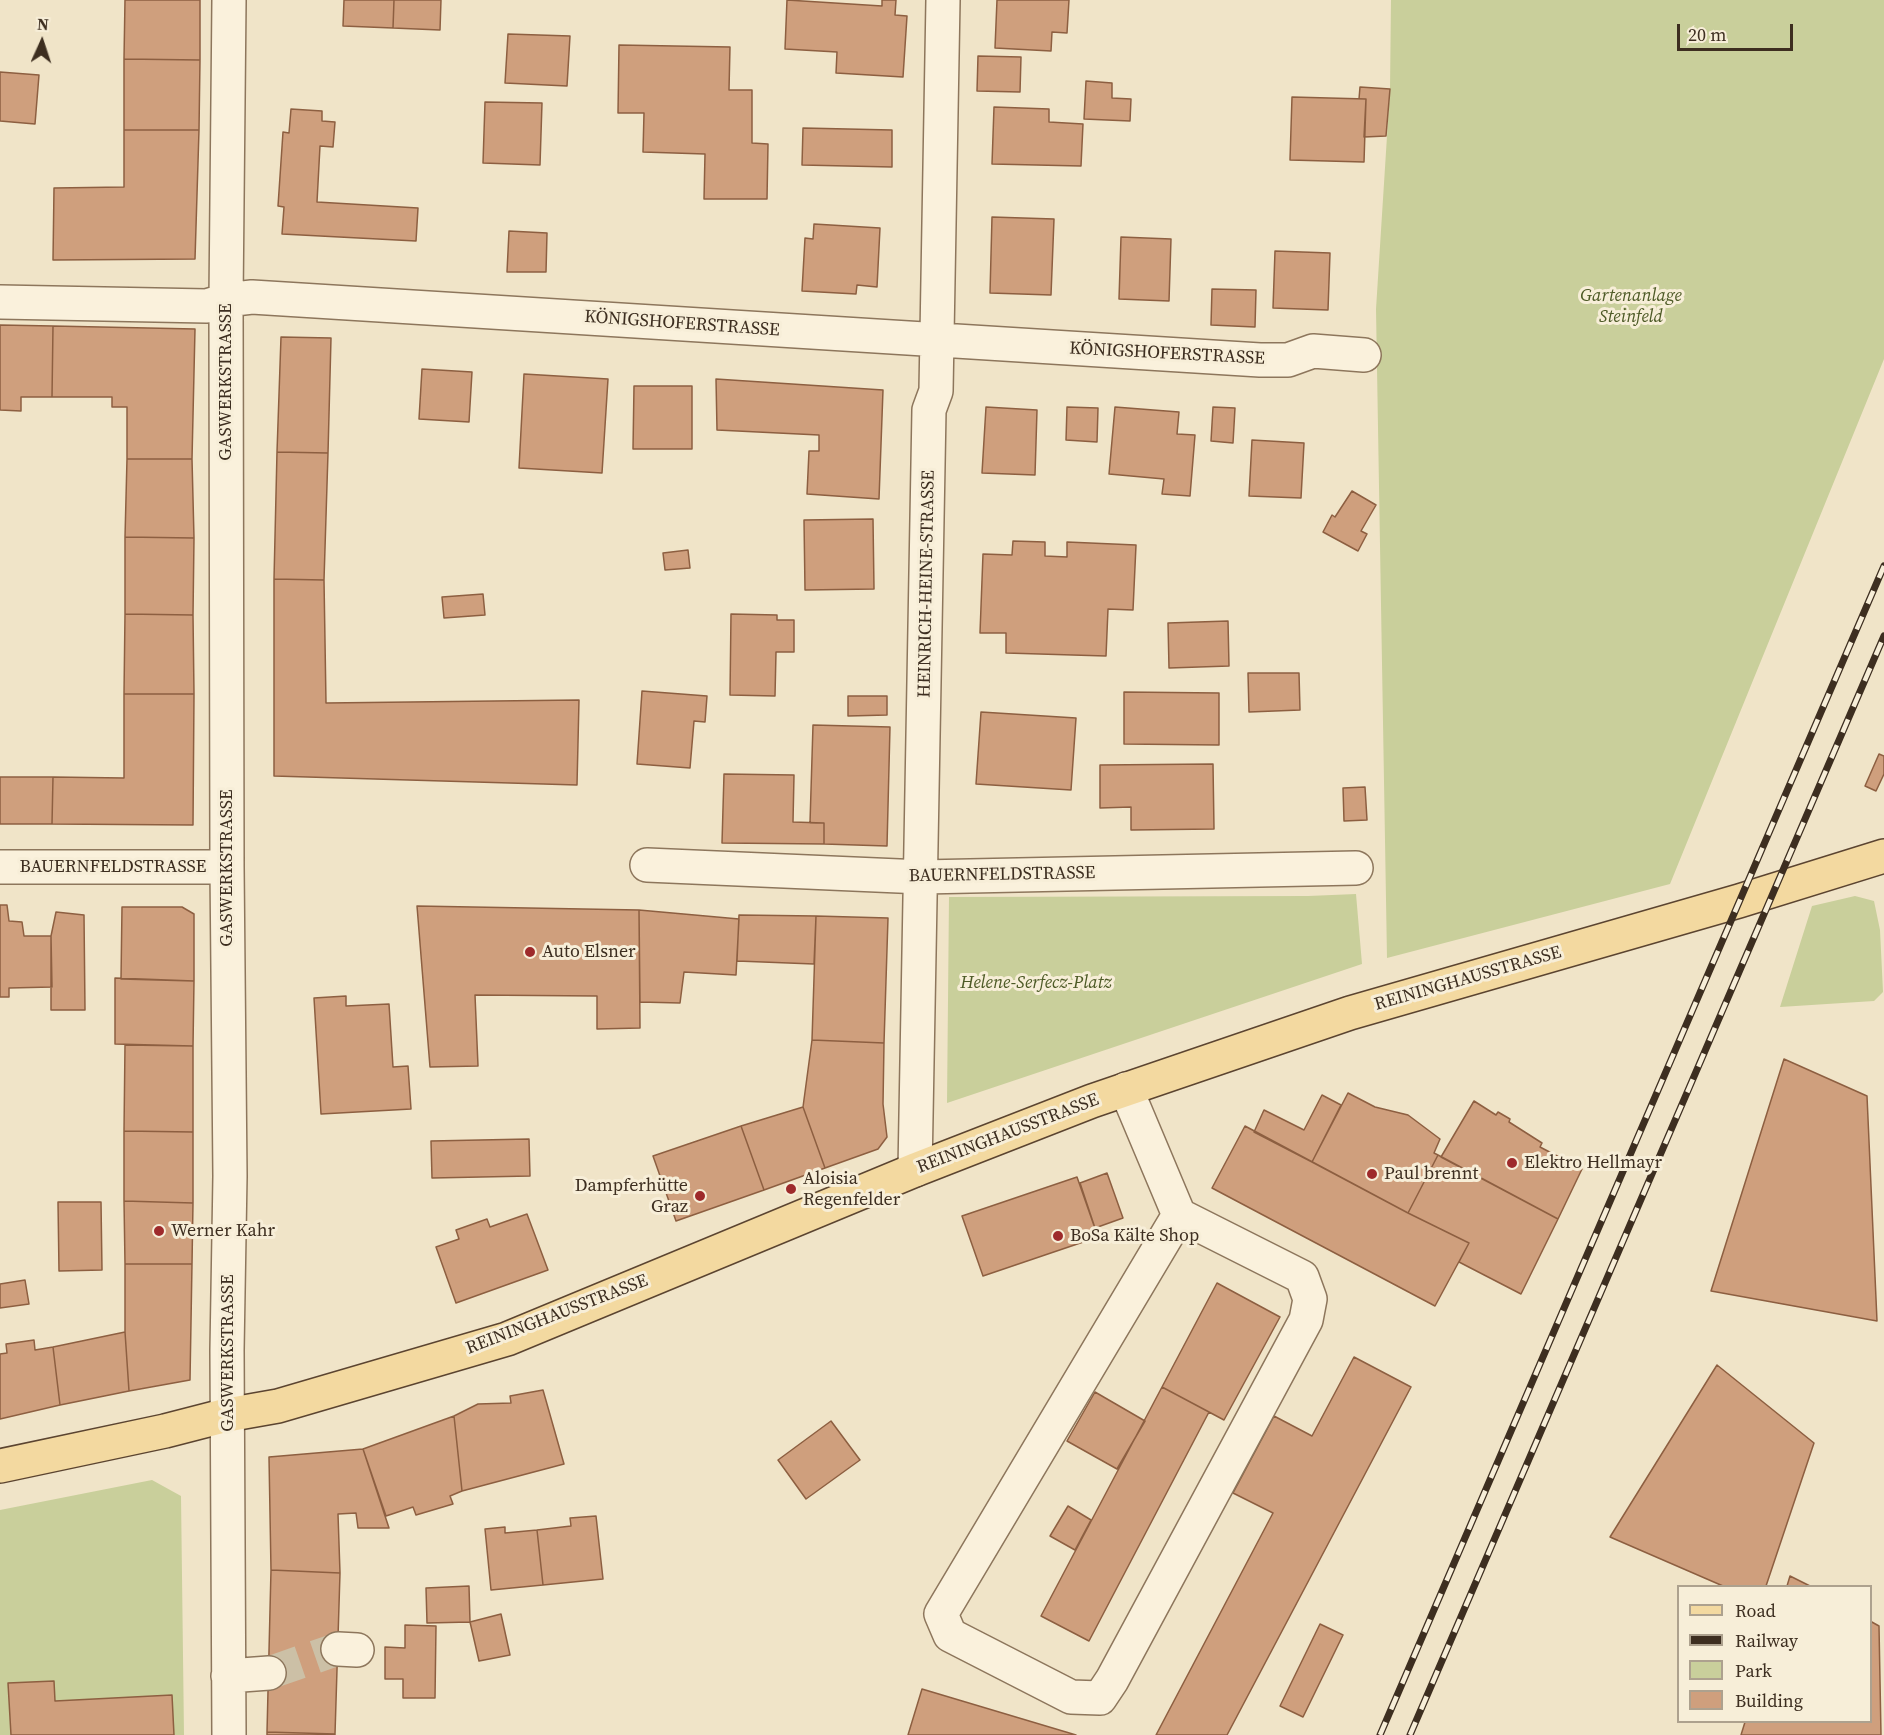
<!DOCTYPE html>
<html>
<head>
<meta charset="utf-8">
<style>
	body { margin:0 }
	#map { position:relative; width:1884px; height:1735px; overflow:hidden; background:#f0e4c8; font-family:"Source Serif 4",serif }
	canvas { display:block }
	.legend { position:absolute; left:1677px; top:1585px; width:195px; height:138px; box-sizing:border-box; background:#f7eed8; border:2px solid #ada18e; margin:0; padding:8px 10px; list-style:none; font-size:18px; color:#3d2e20 }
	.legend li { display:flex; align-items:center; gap:12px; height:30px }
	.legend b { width:30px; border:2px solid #ada18e }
	.north { position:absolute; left:12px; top:12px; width:60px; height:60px; -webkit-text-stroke:4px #f7eed8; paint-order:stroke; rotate:3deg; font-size:16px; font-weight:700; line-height:24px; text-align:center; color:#3d2e20 }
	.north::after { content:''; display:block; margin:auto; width:21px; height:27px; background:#3d2e20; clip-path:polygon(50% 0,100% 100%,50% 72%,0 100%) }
	.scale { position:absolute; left:1677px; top:24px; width:116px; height:27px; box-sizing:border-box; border:3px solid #3d2e20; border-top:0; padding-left:8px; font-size:18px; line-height:21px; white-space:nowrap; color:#3d2e20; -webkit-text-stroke:4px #f7eed8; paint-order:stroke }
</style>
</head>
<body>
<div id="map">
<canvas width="1884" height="1735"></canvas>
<ul class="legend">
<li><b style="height:8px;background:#f3d9a0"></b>Road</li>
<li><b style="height:8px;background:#3d2e20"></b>Railway</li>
<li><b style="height:16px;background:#c9cf9b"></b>Park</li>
<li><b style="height:16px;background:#cf9f7d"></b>Building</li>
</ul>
<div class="north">N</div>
<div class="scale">20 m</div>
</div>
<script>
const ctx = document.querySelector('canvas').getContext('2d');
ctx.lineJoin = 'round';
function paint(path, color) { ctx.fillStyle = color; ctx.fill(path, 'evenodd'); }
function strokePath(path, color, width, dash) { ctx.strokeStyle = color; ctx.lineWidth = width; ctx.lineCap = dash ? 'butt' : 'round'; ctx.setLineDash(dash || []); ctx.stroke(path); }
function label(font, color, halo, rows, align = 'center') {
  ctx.font = font + ' "Source Serif 4",serif'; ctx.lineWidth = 6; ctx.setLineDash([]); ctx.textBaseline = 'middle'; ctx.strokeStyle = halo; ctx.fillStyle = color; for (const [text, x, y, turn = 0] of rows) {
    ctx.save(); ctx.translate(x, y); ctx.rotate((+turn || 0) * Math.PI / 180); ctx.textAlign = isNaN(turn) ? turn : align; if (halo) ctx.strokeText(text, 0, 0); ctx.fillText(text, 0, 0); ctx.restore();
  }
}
paint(new Path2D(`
	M1391,0H1884V359L1670,884L1387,958L1376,309L1390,89Z
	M1356,894L1362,964L947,1103L949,897L1308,896Z
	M1855,896L1874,901L1880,930L1883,992L1874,1001L1780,1007L1812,906Z
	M152,1480L181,1496L184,1735H0V1510Z`), '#c9cf9b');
const building = new Path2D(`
	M125,0H200V60L124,59Z
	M344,0H394L393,28L343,26Z
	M394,0H441L440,30L393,28Z
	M787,0L882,6V0H896L895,15L907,16L903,77L836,73L837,52L785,49Z
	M997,0H1069L1067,33L1052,32L1051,51L995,48Z
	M508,34L570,36L567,86L505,83Z
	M619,45L730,47L729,90H752V143L768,144L767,199H704L705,154L643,152L644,113H618Z
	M978,56L1021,57L1020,92L977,91Z
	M124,59L200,60L199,130H124Z
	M0,72L39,75L35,124L0,121Z
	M1086,81L1112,83V98L1131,99L1130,121L1084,119Z
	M1360,87L1390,89L1386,136L1364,137L1366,99H1359Z
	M1292,97L1366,99L1364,162L1290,160Z
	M485,102L542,103L540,165L483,163Z
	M994,107L1049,109V122L1083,124L1081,166L992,164Z
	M291,109L322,111V121L335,122L333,147L320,146L317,202L418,208L416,241L282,234L284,207L278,206L283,132L289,133Z
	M803,128L892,130V167L802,165Z
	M124,130H199L195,259L53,260L54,188L124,187Z
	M992,217L1054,219L1051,295L990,293Z
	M814,224L880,228L877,287L857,285L856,294L802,291L805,238L813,239Z
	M509,231L547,233L546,272H507Z
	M1121,237L1171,239L1169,301L1119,299Z
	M1275,251L1330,253L1328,310L1273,308Z
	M1212,289L1256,290L1255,327L1211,325Z
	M0,325L53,326L52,397H21V411L0,410Z
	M53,326L195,329L192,459H127V407H112V397H52Z
	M281,337L331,338L328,453L277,452Z
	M422,369L472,372L469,422L419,419Z
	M524,374L608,379L602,473L519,468Z
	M716,379L883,390L879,499L807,494L809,451H819V435L717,430Z
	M634,386H692V449H633Z
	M986,407L1037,410L1035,475L982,473Z
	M1067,407L1098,408L1097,442L1066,440Z
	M1115,407L1179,412L1177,434L1195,435L1190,496L1162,494L1164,479L1109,474Z
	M1213,407L1235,408L1233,443L1211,441Z
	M1252,440L1304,443L1301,498L1249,496Z
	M277,452L328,453L324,580L274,579Z
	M127,459H192L194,538L125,537Z
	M1352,491L1376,505L1361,531L1367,534L1358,551L1323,532L1332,515L1335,517Z
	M873,519L874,589L805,590L804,520Z
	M125,537L194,538L193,615L125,614Z
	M1013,541L1045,542V556L1067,557V542L1136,545L1133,610L1108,609L1106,656L1006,653V633H980L983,554L1012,555Z
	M688,550L690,568L665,570L663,553Z
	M274,579L324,580L326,703L579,700L577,785L274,776Z
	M483,594L485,615L444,618L442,597Z
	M125,614L193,615L194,694H124Z
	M731,614L777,615V620H794V652H776L775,696L730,695Z
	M1228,621L1229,666L1169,668L1168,623Z
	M1248,673H1299L1300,710L1249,712Z
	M642,691L707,696L705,722L694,721L690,768L637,764Z
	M1124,692L1219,693V745L1124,744Z
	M124,694H194L193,825L52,824L53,777L124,778Z
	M848,696H887V715L848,716Z
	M981,712L1076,718L1071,790L976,784Z
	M813,725L890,727L887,846L824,844V823H810Z
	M1879,754L1884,756V774L1876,791L1865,786Z
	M1213,764L1214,829L1131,830V807L1100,808V765Z
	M724,774L794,775L793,822L824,823V844L722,843Z
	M0,777H53L52,824H0Z
	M1365,787L1367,820L1344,821L1343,788Z
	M0,905H7L9,921L22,922L24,936H51L52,987L9,988V997H0Z
	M417,906L639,910L640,1028L597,1029V996L475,995L478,1066L430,1067Z
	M122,907H182L194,914V981L121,979Z
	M639,910L739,919L736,975L684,972L680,1003L640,1002Z
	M56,912L84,915L85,1010H51V936Z
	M739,915L816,916L814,964L737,961Z
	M816,916L888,918L884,1043L812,1040Z
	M115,978L194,981L193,1046L115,1044Z
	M346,996V1006L389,1004L393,1067L408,1066L411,1109L321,1114L314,998Z
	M812,1040L884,1043L883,1104L887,1137L878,1149L825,1168L803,1107Z
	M125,1045L193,1046V1132L124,1131Z
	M1784,1059L1867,1096L1877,1321L1711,1291Z
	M1348,1093L1375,1107L1408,1115L1440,1139L1434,1153L1438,1155L1408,1213L1312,1162Z
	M1322,1095L1341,1105L1312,1162L1254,1132L1264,1110L1304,1130Z
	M1474,1101L1496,1115L1498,1112L1510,1119L1509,1122L1542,1143L1540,1147L1582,1169L1558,1219L1441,1157Z
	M803,1107L825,1168L764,1190L741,1126Z
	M741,1126L764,1190L676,1221L653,1156Z
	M1245,1126L1408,1213L1469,1243L1435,1306L1212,1188Z
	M124,1131L193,1132V1203L124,1201Z
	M529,1139L530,1176L432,1178L431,1141Z
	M1438,1155L1558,1219L1521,1294L1459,1262L1469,1243L1408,1213Z
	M1107,1173L1123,1218L1095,1228L1080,1183Z
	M1077,1177L1098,1237L983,1276L962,1216Z
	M124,1201L193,1203L192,1264H125Z
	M58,1202H101L102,1270L59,1271Z
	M527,1214L548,1270L456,1303L436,1247L459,1239L456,1230L487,1219L490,1227Z
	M125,1264H192L190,1380L129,1391L125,1332Z
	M25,1280L29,1304L0,1308V1284Z
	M1217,1283L1280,1317L1224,1420L1162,1387Z
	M125,1332L129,1391L60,1405L53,1347Z
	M34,1340L35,1350L53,1347L60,1405L0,1419V1354L7,1353L6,1344Z
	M1354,1357L1411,1387L1227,1735H1156L1273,1513L1233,1493L1274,1416L1312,1436Z
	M1717,1365L1814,1443L1766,1586H1723L1610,1537Z
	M1162,1387L1209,1412L1089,1641L1041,1616Z
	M543,1390L564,1464L462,1491L454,1416L478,1404L511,1403L510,1396Z
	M1095,1392L1145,1421L1117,1469L1067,1441Z
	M454,1416L462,1491L450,1496L453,1504L416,1515L413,1507L386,1516L363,1449Z
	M831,1421L860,1460L806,1499L778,1460Z
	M363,1449L389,1528H358L356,1513L338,1514L340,1573L271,1570L269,1457Z
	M1068,1506L1091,1520L1075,1550L1050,1536Z
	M596,1516L603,1579L543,1585L537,1530L571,1526L570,1518Z
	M505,1527V1533L537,1530L543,1585L491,1590L485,1529Z
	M271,1570L340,1573L335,1734L267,1732Z
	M1790,1576L1810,1586H1787Z
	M469,1586L470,1622L427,1623L426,1588Z
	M501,1614L510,1655L479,1661L470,1622Z
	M1870,1621L1879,1626L1881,1735H1741L1745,1722H1870Z
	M1320,1624L1343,1635L1303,1717L1280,1706Z
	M405,1625L436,1626L435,1698H403V1679H385V1647L405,1648Z
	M54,1681L55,1701L172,1695L174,1735H11L8,1683Z
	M922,1689L1076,1735H908Z
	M267,1732L335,1734V1735H267Z`);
paint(building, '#cf9f7d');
strokePath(building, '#8d5f41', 1.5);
strokePath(new Path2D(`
	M269,1673L338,1649`), '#ccc0a6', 33, [33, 16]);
const minor = new Path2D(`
	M229,0L226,300L227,867L230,1176L227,1350L229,1735
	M0,302L207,306L226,300L252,297L1260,360H1288L1313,351L1364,355
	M647,865L922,877L1356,868
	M0,867H227
	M1126,1089L1179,1215L941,1614L950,1635L1071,1697L1100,1698L1112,1680L1306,1320L1310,1299L1302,1277L1179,1215
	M915,1170L929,410L936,391L943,0
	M338,1649L357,1650
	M228,1676L269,1673`);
const major = new Path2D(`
	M0,1466L165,1431L227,1415L278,1406L507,1339L915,1170L1092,1101L1350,1013L1739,901L1884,856`);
strokePath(minor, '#8d765c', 36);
strokePath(major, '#5b4430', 36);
strokePath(minor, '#faf1dc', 33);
strokePath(major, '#f3d9a0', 33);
const rail = new Path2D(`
	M1380,1735L1884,566
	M1410,1735L1884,636`);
strokePath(rail, '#3d2e20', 7);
strokePath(rail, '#f7eed8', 4.5, [14]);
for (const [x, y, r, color] of [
	[530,952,6,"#9e2a2b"],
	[1512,1163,6,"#9e2a2b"],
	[1372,1174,6,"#9e2a2b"],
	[791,1189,6,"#9e2a2b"],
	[700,1196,6,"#9e2a2b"],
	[159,1231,6,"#9e2a2b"],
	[1058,1236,6,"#9e2a2b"]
]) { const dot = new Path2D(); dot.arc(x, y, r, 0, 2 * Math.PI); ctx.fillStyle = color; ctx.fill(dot); strokePath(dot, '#f7eed8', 2); }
label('italic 18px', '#4d5a26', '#f7eed8', [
	["Gartenanlage",1631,296],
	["Steinfeld",1631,317],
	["Helene-Serfecz-Platz",1036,983]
]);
label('18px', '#3d2e20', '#f7eed8', [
	["KÖNIGSHOFERSTRASSE",682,324,4],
	["KÖNIGSHOFERSTRASSE",1167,354,3],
	["GASWERKSTRASSE",226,382,-90],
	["HEINRICH-HEINE-STRASSE",927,584,-89],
	["BAUERNFELDSTRASSE",113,867],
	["GASWERKSTRASSE",227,868,-90],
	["BAUERNFELDSTRASSE",1002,875,-1],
	["REININGHAUSSTRASSE",1468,979,-16],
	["REININGHAUSSTRASSE",1008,1134,-21],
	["REININGHAUSSTRASSE",557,1315,-21],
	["GASWERKSTRASSE",228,1353,-90]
]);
label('18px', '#3d2e20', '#f7eed8', [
	["Auto Elsner",542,952],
	["Elektro Hellmayr",1524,1163],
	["Paul brennt",1384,1174],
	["Aloisia",803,1179],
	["Regenfelder",803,1200],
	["Dampferhütte",688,1186,"right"],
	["Graz",688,1207,"right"],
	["Werner Kahr",171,1231],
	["BoSa Kälte Shop",1070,1236]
], 'left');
</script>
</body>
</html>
